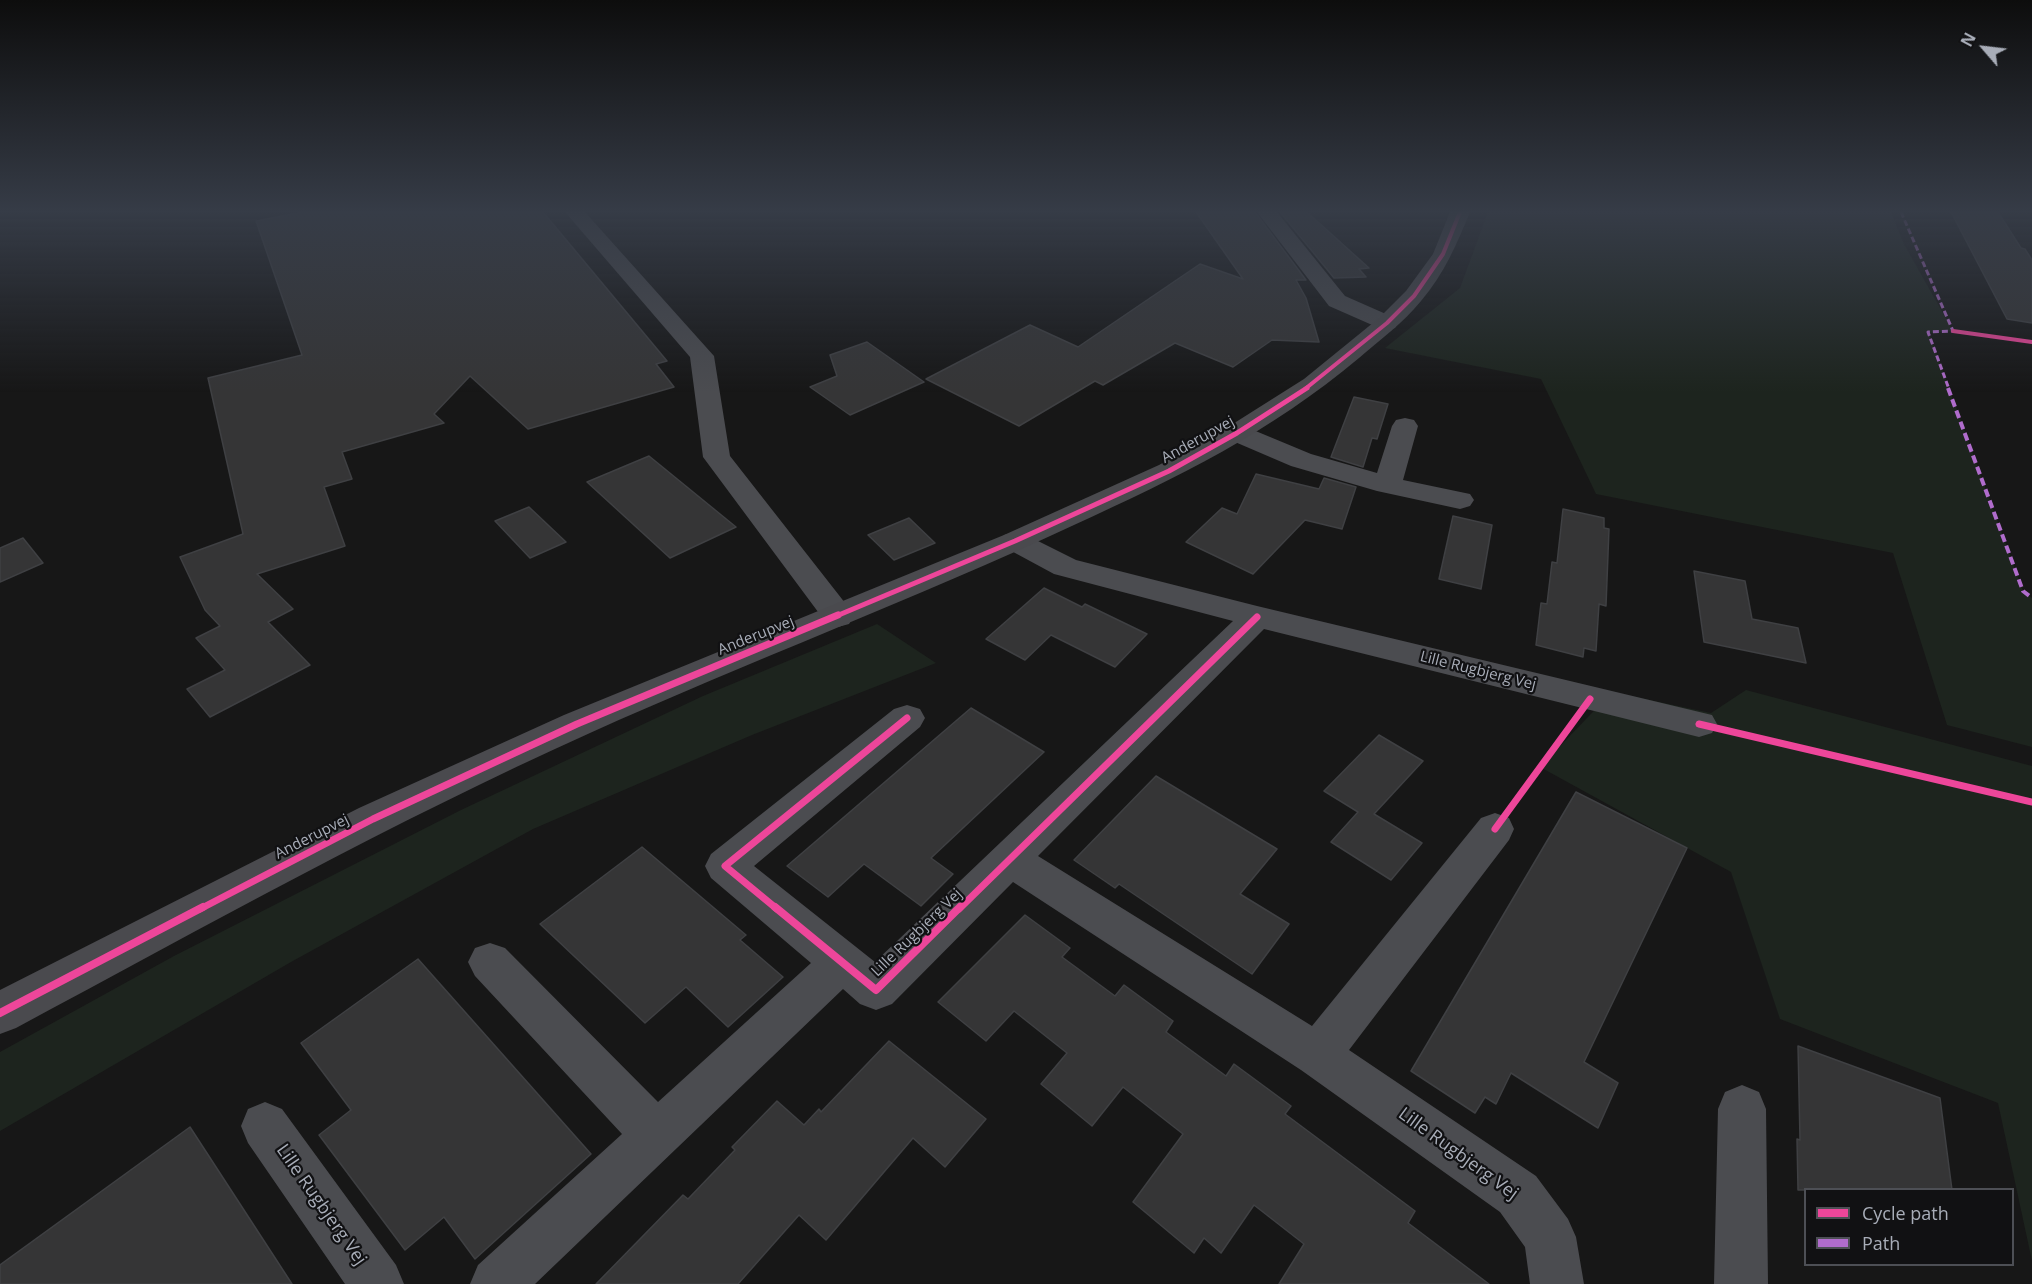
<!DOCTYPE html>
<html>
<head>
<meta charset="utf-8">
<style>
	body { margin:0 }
	#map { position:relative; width:2032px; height:1284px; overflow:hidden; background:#171717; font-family:"Open Sans",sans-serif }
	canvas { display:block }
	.legend { position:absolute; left:1804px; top:1188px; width:210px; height:78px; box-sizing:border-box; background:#111113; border:2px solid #4d4f55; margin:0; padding:8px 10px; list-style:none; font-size:18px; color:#a8adb8 }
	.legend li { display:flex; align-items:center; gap:12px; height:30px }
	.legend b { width:30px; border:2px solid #4d4f55 }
	.north { position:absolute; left:1954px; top:18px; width:60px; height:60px; -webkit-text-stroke:4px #111113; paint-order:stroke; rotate:298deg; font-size:16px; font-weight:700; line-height:24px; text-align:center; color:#a8adb8 }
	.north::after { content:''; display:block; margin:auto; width:21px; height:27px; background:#a8adb8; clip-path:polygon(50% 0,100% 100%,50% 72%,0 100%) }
</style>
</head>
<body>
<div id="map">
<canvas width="2032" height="1284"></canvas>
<ul class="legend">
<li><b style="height:8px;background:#ed469a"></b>Cycle path</li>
<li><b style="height:8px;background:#b06ccc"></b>Path</li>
</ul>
<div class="north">N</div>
</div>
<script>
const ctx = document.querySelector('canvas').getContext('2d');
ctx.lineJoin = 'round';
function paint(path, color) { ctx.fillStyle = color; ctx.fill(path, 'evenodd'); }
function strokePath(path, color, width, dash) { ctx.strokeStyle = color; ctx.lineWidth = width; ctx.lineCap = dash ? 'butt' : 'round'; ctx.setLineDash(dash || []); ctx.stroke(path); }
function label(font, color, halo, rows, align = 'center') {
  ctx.font = font + ' "Open Sans",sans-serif'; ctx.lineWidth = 4.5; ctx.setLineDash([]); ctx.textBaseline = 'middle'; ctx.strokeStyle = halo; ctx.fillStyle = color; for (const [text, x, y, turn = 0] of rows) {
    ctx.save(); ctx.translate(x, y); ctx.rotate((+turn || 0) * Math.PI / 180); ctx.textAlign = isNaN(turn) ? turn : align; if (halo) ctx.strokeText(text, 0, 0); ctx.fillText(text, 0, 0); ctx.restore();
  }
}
paint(new Path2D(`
	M1488,212H1891L1904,244L1953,331L1929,333L2023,591L2032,598V747L1947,725L1893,553L1596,494L1541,379L1385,348L1460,288Z
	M877,624L936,663L752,735L533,829L291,962L0,1131V1052L174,956L461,810L703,696Z
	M1746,690L2032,766V1261L1998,1103L1780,1019L1731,872L1540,767L1612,692L1711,713Z`), '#1d241e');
const building = new Path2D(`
	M303,212H543L667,361L656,364L674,387L528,429L470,376L434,414L444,423L342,452L352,479L324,487L345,546L257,574L293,609L268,622L310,665L210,717L187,689L225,670L196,638L220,626L205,610L180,557L243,534L208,378L302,355L256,221Z
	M1196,212H1255L1306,280H1296L1306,298L1319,342L1272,340L1233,367L1175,343L1103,385L1095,381L1019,426L926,379L1030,325L1078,347L1200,264L1243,279Z
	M1280,212H1307L1369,268L1359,269L1366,277L1334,278Z
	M1951,212H1998L2021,248L2025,249L2032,260V323L2007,319Z
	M867,342L924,382L850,415L810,387L837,376L830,355Z
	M1354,397L1388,404L1377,439L1372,438L1363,467L1331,457Z
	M649,456L736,527L670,558L587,482Z
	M1256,474L1319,489L1324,478L1356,487L1342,529L1305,520L1253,574L1186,542L1222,508L1237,514Z
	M529,507L566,542L530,558L495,521Z
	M1563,509L1604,518V528L1609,529L1606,606L1599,604L1596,651L1584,648L1583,657L1536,645L1541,603L1547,604L1552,562L1557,563Z
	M1453,516L1492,525L1481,589L1439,579Z
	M909,518L935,543L894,560L868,535Z
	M23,538L43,563L0,582V548Z
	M1694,571L1745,581L1752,619L1798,628L1806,663L1704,642Z
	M1044,588L1082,607L1085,604L1147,634L1115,667L1051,635L1025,660L986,639Z
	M971,708L1044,752L931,858L953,874L921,906L864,864L828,897L787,866Z
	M1379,735L1423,761L1374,814L1422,843L1391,880L1331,842L1358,812L1324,791Z
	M1156,776L1277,849L1240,894L1289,924L1252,974L1119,884L1115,888L1074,860Z
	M1576,792L1687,848L1584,1062L1618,1083L1598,1128L1511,1073L1496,1104L1485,1097L1475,1113L1411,1071Z
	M642,847L746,935L740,940L783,977L728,1027L686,987L645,1023L540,924Z
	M1025,915L1070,948L1062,957L1115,996L1124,985L1173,1021L1166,1032L1226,1076L1234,1064L1291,1106L1285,1114L1415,1211L1408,1223L1489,1284H1279L1304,1244L1254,1205L1221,1253L1204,1238L1194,1253L1133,1202L1183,1134L1123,1087L1092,1126L1041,1084L1067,1053L1014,1011L986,1041L938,1002Z
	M418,959L591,1154L475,1259L444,1217L405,1250L319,1135L351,1110L301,1043Z
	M889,1041L986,1119L945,1167L913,1138L826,1240L799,1215L738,1284H596L683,1195L688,1199L735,1150L732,1147L777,1101L804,1125L819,1109L821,1112Z
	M1798,1046L1940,1098L1952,1190H1798L1797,1139L1800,1140Z
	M190,1127L292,1284H0V1265Z`);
paint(building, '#353536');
strokePath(building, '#3f4043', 1.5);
paint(new Path2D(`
	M565,212H585L714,356L730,456L849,608L854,616L849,624L838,627L827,624L703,457L690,357Z
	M1257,212H1277L1345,296L1395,318L1398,323L1395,328L1387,330L1379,328L1329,306Z
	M1405,418L1414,420L1418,426L1403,480L1470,494L1474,500L1470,506L1460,509L1377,491L1291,466L1228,439L1224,433L1228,427L1237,425L1246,427L1311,454L1377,473L1392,426L1396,420Z
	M1015,532L1026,535L1076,560L1257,606L1712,715L1717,724L1712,733L1699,737L1264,629L1038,856L1312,1026L1481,818L1495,813L1509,818L1514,829L1509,840L1349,1050L1536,1176L1568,1219L1576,1237L1584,1284H1530L1525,1247L1500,1212L1301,1070L1013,882L892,1004L876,1010L860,1004L843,989L535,1284H470L478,1265L622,1134L475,976L468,962L475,948L490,943L505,948L658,1102L811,963L711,878L705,866L711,854L894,709L907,705L920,709L925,718L920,727L754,866L875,962L1233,621L1054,574L1004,547L1000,541L1004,535Z
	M1742,1085L1759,1092L1766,1109L1768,1284H1714L1718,1109L1725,1092Z
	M265,1102L282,1109L396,1265L404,1284H345L248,1143L241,1126L248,1109Z`), '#4b4c50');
paint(new Path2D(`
	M1450,212H1470C1457,244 1444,274 1421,301C1403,323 1380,340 1359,358C1271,432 1177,478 1074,525C915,599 750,661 590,733C394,821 206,926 16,1028L0,1034V990L359,808L564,715L1004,535L1159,465L1228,427L1304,379L1379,318L1406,291L1433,254Z`), '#4a4a4e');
strokePath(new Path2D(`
	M1901,212L1953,331L1928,332L1949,389`), '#b06ccc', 3, [6, 3]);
strokePath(new Path2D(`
	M1948,388L2023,591L2032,598`), '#b06ccc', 4, [8, 4]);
strokePath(new Path2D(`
	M1953,331L2032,342
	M1305,389L1387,323L1414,296L1443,254L1460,212`), '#ed469a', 4);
strokePath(new Path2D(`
	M834,617L1015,541L1169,471L1237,433L1307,388`), '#ed469a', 5);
strokePath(new Path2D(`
	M1699,724L2032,802
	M1495,829L1590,699
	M200,909L373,819L577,724L838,615
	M777,909L725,866L907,718
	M959,909L1257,617`), '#ed469a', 7);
strokePath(new Path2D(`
	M775,907L876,990L960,907
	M0,1013L203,907`), '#ed469a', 8);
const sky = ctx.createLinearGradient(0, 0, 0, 392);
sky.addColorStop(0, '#0d0d0d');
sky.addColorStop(0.54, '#363c47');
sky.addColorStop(1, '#363c4700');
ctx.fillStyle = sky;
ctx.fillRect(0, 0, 2032, 392);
label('15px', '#a8adb8', '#111113', [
	["Anderupvej",1198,440,-29],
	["Anderupvej",756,636,-22],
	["Lille Rugbjerg Vej",1478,671,14],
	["Anderupvej",312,837,-27],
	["Lille Rugbjerg Vej",917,933,-44]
]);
label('18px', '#a8adb8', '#111113', [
	["Lille Rugbjerg Vej",1458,1154,36],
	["Lille Rugbjerg Vej",321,1205,55]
]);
</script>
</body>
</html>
